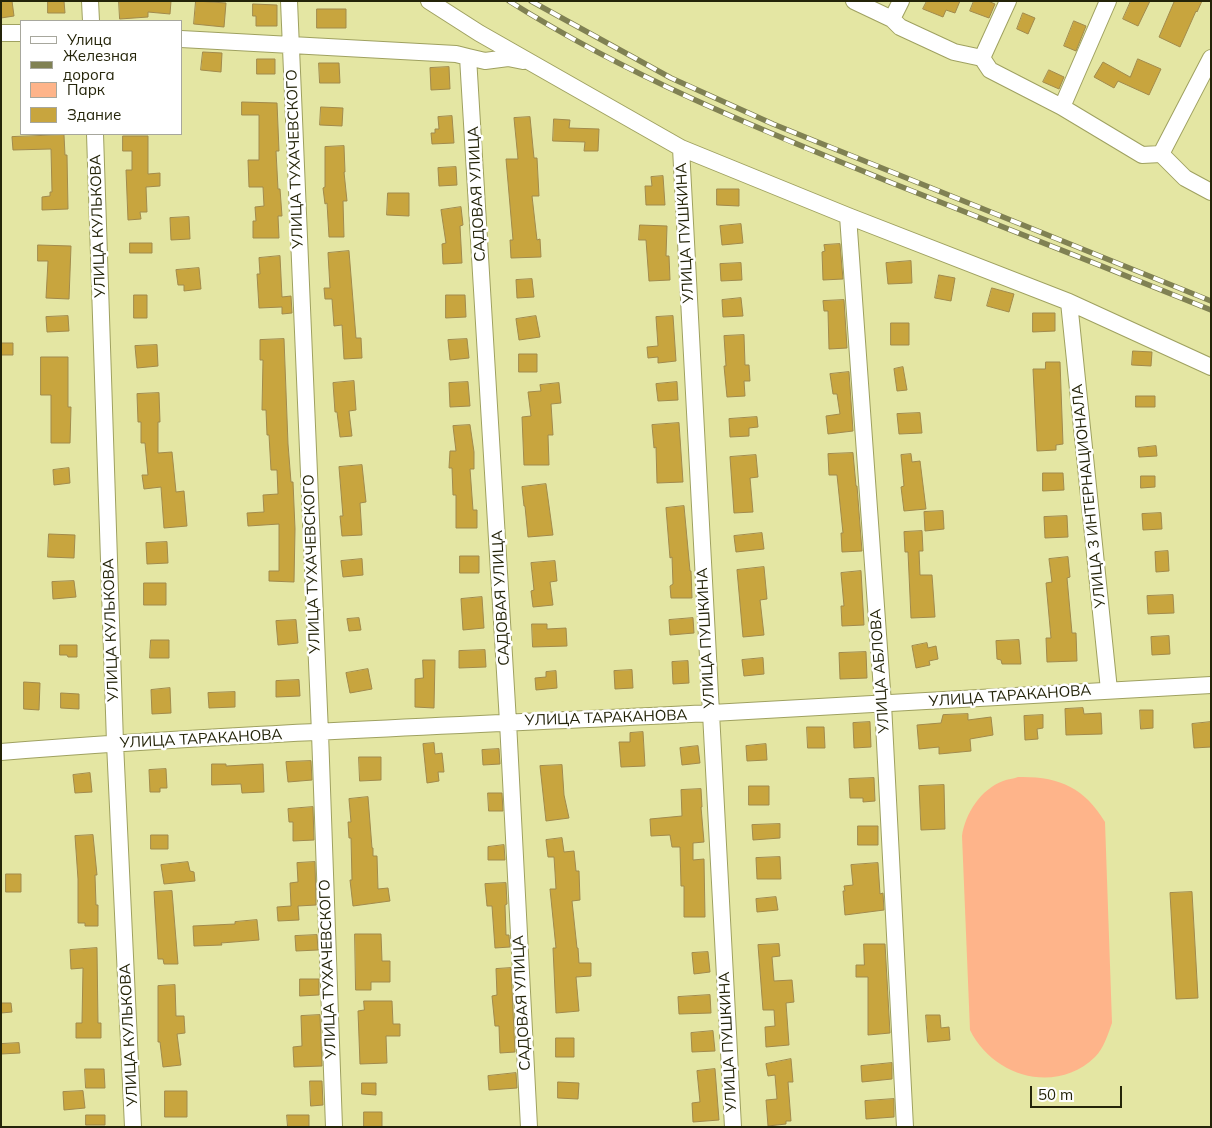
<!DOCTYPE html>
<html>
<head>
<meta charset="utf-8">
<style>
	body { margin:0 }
	#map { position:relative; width:1212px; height:1128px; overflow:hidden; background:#e4e6a3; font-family:Mulish,sans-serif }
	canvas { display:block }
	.frame { position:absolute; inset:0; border:2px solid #242409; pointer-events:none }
	.legend { position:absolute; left:20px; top:20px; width:162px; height:115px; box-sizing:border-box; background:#fff; border:1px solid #a7a79d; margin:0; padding:6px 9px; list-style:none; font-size:15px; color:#242409 }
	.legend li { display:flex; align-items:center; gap:10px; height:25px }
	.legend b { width:25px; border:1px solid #a7a79d }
	.scale { position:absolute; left:1030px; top:1086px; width:92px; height:22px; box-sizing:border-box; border:2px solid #242409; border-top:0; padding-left:6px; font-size:15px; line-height:18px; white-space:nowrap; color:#242409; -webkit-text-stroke:4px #fff; paint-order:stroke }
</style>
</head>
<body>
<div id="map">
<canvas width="1212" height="1128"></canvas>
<div class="frame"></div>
<ul class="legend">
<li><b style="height:6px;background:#fff"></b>Улица</li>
<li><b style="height:6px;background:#808153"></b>Железная дорога</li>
<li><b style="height:14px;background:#feb48a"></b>Парк</li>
<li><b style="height:14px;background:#c8a53e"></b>Здание</li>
</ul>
<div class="scale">50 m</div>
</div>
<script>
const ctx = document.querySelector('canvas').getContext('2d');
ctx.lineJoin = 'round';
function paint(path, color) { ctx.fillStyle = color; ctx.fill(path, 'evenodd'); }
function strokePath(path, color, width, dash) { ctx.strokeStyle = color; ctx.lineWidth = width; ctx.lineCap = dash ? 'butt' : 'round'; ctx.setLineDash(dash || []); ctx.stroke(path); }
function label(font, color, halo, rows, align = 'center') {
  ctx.font = font + ' Mulish,sans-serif'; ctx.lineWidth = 5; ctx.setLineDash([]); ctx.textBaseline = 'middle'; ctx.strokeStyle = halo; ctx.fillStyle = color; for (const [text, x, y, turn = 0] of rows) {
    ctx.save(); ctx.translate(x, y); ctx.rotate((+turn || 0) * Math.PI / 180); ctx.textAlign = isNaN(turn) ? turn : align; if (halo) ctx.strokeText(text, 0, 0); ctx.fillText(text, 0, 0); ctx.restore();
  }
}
paint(new Path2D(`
	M1018,777C1058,776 1084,787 1105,822L1112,1023C1108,1034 1104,1048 1095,1057C1056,1095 993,1077 970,1030L962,836C965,814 981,789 1003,781C1008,779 1013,779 1018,777Z`), '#feb48a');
const building = new Path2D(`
	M1,1H12L14,16L1,18Z
	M48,1H64L65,13H48Z
	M119,1H171L170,14L148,12V17L120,19Z
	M196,1L226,3L224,27L194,24Z
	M927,1H960L955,13L946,10L943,17L923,9Z
	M974,1H988L995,4L989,18L970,11Z
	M1131,1H1150L1138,26L1123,19Z
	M1173,1H1202L1197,12L1196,11L1180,47L1159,37L1174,2Z
	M253,4L277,5V26H256V16H253Z
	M317,9H346V28H317Z
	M1023,13L1035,18L1028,34L1017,29Z
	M1074,21L1086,26L1076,51L1064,46Z
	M203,52L222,53L221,72L201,70Z
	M257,59H275V74H257Z
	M1138,59L1161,69L1149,95L1118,81L1114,88L1094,77L1103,62L1130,77Z
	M319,63H339L340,83H320Z
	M449,67L450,89L431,90L430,68Z
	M1049,70L1064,77L1059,89L1043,82Z
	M242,102L277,103L279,151H276L278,189H280L282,216H278L279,238H253V221H256L255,207L264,206L263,187H249L248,160H259V115H242Z
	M321,107L343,108L342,126L320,125Z
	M452,116L454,143L432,144L431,133H435V129H439L438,117Z
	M530,117L534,158H537L539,196H532L537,240L540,239L541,257L511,258L510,240H513L506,159H518L514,118Z
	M554,119L570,120L569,128L599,129L598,151H584L585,142L553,141Z
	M64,135L65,155H67L68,209L42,210V197L50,196V192H52L51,149L13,150L12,137Z
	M123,136H148V174L160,173V186L146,187L147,212H140L141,219L128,220L126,170H132V151H123Z
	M344,146L345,172H344L347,201H343L344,237H329L327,203L325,204L323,188L325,187V147Z
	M456,167L457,185L439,186L438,168Z
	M663,176L665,205H646L645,186H652L651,177Z
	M717,189H739V206L717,205Z
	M388,193H409V216L387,215Z
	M461,207L463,225L460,226L462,263L443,264L442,244L446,243L441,210Z
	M189,217L190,239L171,240L170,218Z
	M741,224L743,243L722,245L720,226Z
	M640,225L667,226L666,256H669L670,280L649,281L646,240H639Z
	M130,243H152V253H130Z
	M840,244L843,279L823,280L822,252L825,251L824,245Z
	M38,245L71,246L69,299L46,298L48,261H38Z
	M349,251L356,338H361L362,358L344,359L342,325L334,326L332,299H325L324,288H330L328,253Z
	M280,256L282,297L291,296L292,313L282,314V307L259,308L257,274H260L259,258Z
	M911,261L912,283L888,284L886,263Z
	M741,263L742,280L721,281L720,264Z
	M199,268L201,289L184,291V285H178L176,270Z
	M939,275L955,278L951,301L935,298Z
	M532,279L534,297L517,298L516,280Z
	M992,288L1014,294L1009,312L987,306Z
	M134,295H147V318H134Z
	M446,295H465L466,317L446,318Z
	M741,298L743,316L723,317L722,300Z
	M844,300L847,348L829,349L828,311H824L823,301Z
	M1033,313H1055V331L1033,332Z
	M68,316L69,331L47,332L46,317Z
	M536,316L540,337L519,340L516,319Z
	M673,316L676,361L658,363V357L648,358L647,347L658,346L656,317Z
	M891,323H909V345H891Z
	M744,335L745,365H749L750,381H744L745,396L727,397L724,366H726L724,336Z
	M284,339L288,444L291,482H293L295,529L294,582L269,581V571H279V524L248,526L247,513L264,512L263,495L278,494L277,470H271L269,435H267L266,410H262L263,360H260V340Z
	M467,339L469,358L450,360L448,340Z
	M1,343H13V355H1Z
	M157,345L158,366L137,368L135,346Z
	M1133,351L1152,352L1151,366L1132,365Z
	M519,354H537V372H519Z
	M41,357H68V407H71L70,443H51V395H41Z
	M1046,362H1060L1063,444L1056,445V450L1037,451L1033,369H1045Z
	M903,367L907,390L897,391L894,369Z
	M849,372L853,431L828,434L826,416L840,414L837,394H833L830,374Z
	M354,381L356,410L349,411L352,436L340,437L337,412H335L333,383Z
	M468,382L470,406L450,407L449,383Z
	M677,382L678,400L658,401L656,384Z
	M559,383L561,403L551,404L553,435H548L549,465H524L522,417L531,416L528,392L541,391L540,385Z
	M159,393L160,422H158V453L172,452L176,492L184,491L187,526L164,528L161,487L144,489L142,475H148L145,443H141V422H138L137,394Z
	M1136,396H1155V407H1136Z
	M920,413L922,433L899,434L897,414Z
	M757,417L758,427L749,428V436L730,437L729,419Z
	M679,423L683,482L657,483L656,447L654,448L652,425Z
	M470,425L474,452V469H470L473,510H477V528H456V495H453L452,468H449L450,451H456L453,426Z
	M1156,446L1157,456L1139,457L1138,448Z
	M853,453L856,486H857L862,551L842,552L841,533H843L837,475H829L828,454Z
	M911,454L912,462L920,461L926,509L904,511L901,487L904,486L901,455Z
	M756,455L758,477L750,478L753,512L734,513L730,457Z
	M362,465L366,502L360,503L362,535L342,536L340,516H343L339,467Z
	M69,468L70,483L54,485L53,470Z
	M1043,473H1063L1064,490L1043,491Z
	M1141,476H1155V487L1141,488Z
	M546,484L553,535L528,537L525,506H524L522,487Z
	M684,506L690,571H691L692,598H671L670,586L673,584L672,557L670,558L666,508Z
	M943,511L944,529L925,531L924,512Z
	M1161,513L1162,529L1143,530L1142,514Z
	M1067,516L1068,537L1045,538L1044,517Z
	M922,531L923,551H919L920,575H932L935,617L911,618L908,552H905L904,532Z
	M762,533L764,549L736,552L734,536Z
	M49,534L75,535L74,558L48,557Z
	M167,542L168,563L147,564L146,543Z
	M1168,551L1169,571L1156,572L1155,552Z
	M460,556H479V573H460Z
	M1068,557L1070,577L1067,578L1072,633H1076L1077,661L1047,662L1046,638H1051L1046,583L1052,582L1049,559Z
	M362,559L363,575L343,577L341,561Z
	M555,561L557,581L550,582L553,605L533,607L531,591L534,590L531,563Z
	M764,567L767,599L760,600L764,635L743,637L737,570Z
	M861,571L864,625L842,626L841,606H844L841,573Z
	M74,581L76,597L53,599L52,582Z
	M144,583H166V605H144Z
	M1173,595L1174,613L1148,614L1147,596Z
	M482,597L484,628L463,630L461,599Z
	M359,618L361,630L349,631L347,619Z
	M693,618L694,633L670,635L669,620Z
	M296,620L298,643L278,645L276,621Z
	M532,624H547V629L566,628L567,646L533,647Z
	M1169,636L1170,654L1152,655L1151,637Z
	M151,640H169V658H150Z
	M1019,640L1021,664H1002L1001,660L997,659L996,641Z
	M927,643L928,648L936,646L938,659L929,661L930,665L916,668L912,646Z
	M60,645H77V657H68L67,655H60Z
	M485,650L486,667L459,668V651Z
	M866,652L867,678L840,679L839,653Z
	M763,658L764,674L744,676L742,660Z
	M423,660H435L434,708L415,707V679L423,678Z
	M688,661L689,683L673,684L672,662Z
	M368,669L372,689L350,693L346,673Z
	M632,670L633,688L615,689L614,671Z
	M556,671L557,688L536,690L535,678L546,677V672Z
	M299,680L300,696L276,697V681Z
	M24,682L40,683L39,710L24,709Z
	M170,688L171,713L152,714L151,690Z
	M235,692V707L209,708L208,693Z
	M61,693L79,694V709L61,708Z
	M1083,708L1084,714L1101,713L1102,734L1066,735L1065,709Z
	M1140,710H1153V728L1141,729Z
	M968,714V720L991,717L993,735L970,739L971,751L939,754V747L919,749L917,725L941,723L943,715Z
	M1043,715V728L1037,729L1038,739L1025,740L1024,716Z
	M870,722L871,747L854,748L853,723Z
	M1211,722V747L1194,748L1192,724Z
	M807,727H824L825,748H808Z
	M643,732L645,766L621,767L619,742H630V733Z
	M434,743L435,754L442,753L444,772H438L439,781L427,783L423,744Z
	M766,744L767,760L747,761L746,746Z
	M698,746L700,763L682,765L680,748Z
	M499,749L500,764L483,765L482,750Z
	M359,757H381V780L360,781Z
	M311,761L312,780L288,782L286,762Z
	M212,764H226V766L263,764L264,792L242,793L241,784L212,785Z
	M562,765L564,795L569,818L546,821L540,766Z
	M166,769L167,788H160V792H150L149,770Z
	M90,773L92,792L75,793L73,775Z
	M874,778L875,801L863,802V798H850L849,779Z
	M944,785L945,829L921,830L919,786Z
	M749,786H769V805H749Z
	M701,789L702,807H701L704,842L693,843V860L704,859L705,917H684V886H681L680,847H672L670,835L651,836L650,819L682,816L681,790Z
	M488,793H502L503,811H489Z
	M368,797L372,848H373V856H377L378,889L388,888L390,901L353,906L350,880H352L351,838H349L348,822H351L349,799Z
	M313,807L314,840L293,841V822H289L288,809Z
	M780,824V838L753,840L752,825Z
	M858,826H878V845H858Z
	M93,835L97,875H95L96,905H98V926H85V923H78V879L75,836Z
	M151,835H168V849H151Z
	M562,838L564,852L574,851L576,871H579L580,900L572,901L577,948H578L579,963H591V976L576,977L579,1011L556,1013L553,948H556L550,889H556L555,872L554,857H548L546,840Z
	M504,845L505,860H488V847Z
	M780,857L781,879H757L756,858Z
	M188,862L190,871L194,872L195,881L164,884L161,865Z
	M315,862L316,905L298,906L299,920L278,921L277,907L291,906L290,883L298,882L297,863Z
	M878,863L880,894L883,893L884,910L845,915L843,891H845L844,886L853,885L851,865Z
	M6,874H21V892H6Z
	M506,883L507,904L505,905L506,935H509L510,947L495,948L492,906H487L485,884Z
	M172,891L178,964H164L163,959H158L154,892Z
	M1192,892L1198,998L1176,999L1170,893Z
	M776,897L778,910L757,912L756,899Z
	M257,920L259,940L221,943L222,945L194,946L193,926L235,924V922Z
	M355,934H381L382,961H390V982H371V990H356Z
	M317,935L318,950L296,951L295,936Z
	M779,944L780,956L772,957L774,981L792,980L794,1002L786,1003L789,1045L766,1047L765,1027L775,1026L774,1010H763L758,945Z
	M864,944H885L890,1033L868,1035V977H856V965H864Z
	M97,948L98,1023H101V1038H76V1023H82L83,968L71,969L70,950Z
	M708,952L710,972L694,974L692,953Z
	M511,968L515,1052L500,1053L499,1026H495L492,996L497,995L496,969Z
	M300,979H319V995L300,996Z
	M175,985L176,1016H184L185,1033L177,1034L181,1065L163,1067L160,1042H158V986Z
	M710,995L711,1013L679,1014L678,997Z
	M364,1001H392L393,1024H400V1036H386L387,1063L360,1064L358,1011L364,1010Z
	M1,1003H11L12,1012L1,1013Z
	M320,1015L322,1066L294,1067L293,1047L302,1046L301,1016Z
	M926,1015H940L941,1028L949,1027L950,1040L928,1042Z
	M713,1031L715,1051L692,1052L691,1033Z
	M556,1038H574V1057H556Z
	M19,1043L20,1053L1,1054V1044Z
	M791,1059L793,1082H788L791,1121H786V1124L768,1126L766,1100L777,1099L775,1075L768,1076L766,1064Z
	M892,1063V1079L862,1082L861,1066Z
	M85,1069H104L105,1088H86Z
	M715,1069L719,1120L693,1122L692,1103L700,1102L697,1071Z
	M516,1073L517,1088L489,1090L488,1076Z
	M310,1081H322L323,1105L311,1106Z
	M558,1082L579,1083L578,1099L558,1098Z
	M362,1083H376V1095L362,1094Z
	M83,1091L85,1108L64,1110L63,1092Z
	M165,1091H187V1117H165Z
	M894,1099V1117L866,1119L865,1101Z
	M364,1112H382V1127H364Z
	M86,1115H105V1125H86Z
	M287,1115H309V1127H288Z`);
paint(building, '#c8a53e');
strokePath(building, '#a18a4c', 1);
const minor = new Path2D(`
	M90,1L91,21
	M289,1L320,733L334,1127
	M429,1L479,33L681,148L848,216L1069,302L1211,367
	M854,1L892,19L900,27L954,52L982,58L990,70L1062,107L1142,155L1161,154
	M892,19L901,1
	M1,33H21
	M181,39L456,54L468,57L508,722L529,1127
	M468,57L485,61L508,58L523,61
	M982,58L1008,1
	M1211,58L1161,154L1185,178L1211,192
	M1062,107L1108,1
	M95,134L115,743L133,1127
	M681,148L733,1127
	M848,216L883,704L905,1127
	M1069,302L1109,690
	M1,752C238,733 475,725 712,713C879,705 1045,693 1211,685`);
strokePath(minor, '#9fa160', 18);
strokePath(minor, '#fff', 16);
const rail = new Path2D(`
	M509,1C629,77 761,130 892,183C998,225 1105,267 1211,310
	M531,1L671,78L773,124L1211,301`);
strokePath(rail, '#808153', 5.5);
strokePath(rail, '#fff', 4, [11]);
label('15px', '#242409', '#fff', [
	["УЛИЦА ТУХАЧЕВСКОГО",295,159,-92],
	["САДОВАЯ УЛИЦА",477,194,-93],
	["УЛИЦА КУЛЬКОВА",98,226,-92],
	["УЛИЦА ПУШКИНА",685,233,-93],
	["УЛИЦА 3 ИНТЕРНАЦИОНАЛА",1089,496,-96],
	["УЛИЦА ТУХАЧЕВСКОГО",312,564,-92],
	["САДОВАЯ УЛИЦА",501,598,-93],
	["УЛИЦА КУЛЬКОВА",111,630,-92],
	["УЛИЦА ПУШКИНА",706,638,-93],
	["УЛИЦА АБЛОВА",880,671,-94],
	["УЛИЦА ТАРАКАНОВА",1010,696,-4],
	["УЛИЦА ТАРАКАНОВА",606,718,-2],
	["УЛИЦА ТАРАКАНОВА",201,739,-3],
	["УЛИЦА ТУХАЧЕВСКОГО",328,969,-92],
	["САДОВАЯ УЛИЦА",522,1003,-93],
	["УЛИЦА КУЛЬКОВА",129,1035,-93],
	["УЛИЦА ПУШКИНА",728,1042,-93]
]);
</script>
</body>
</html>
